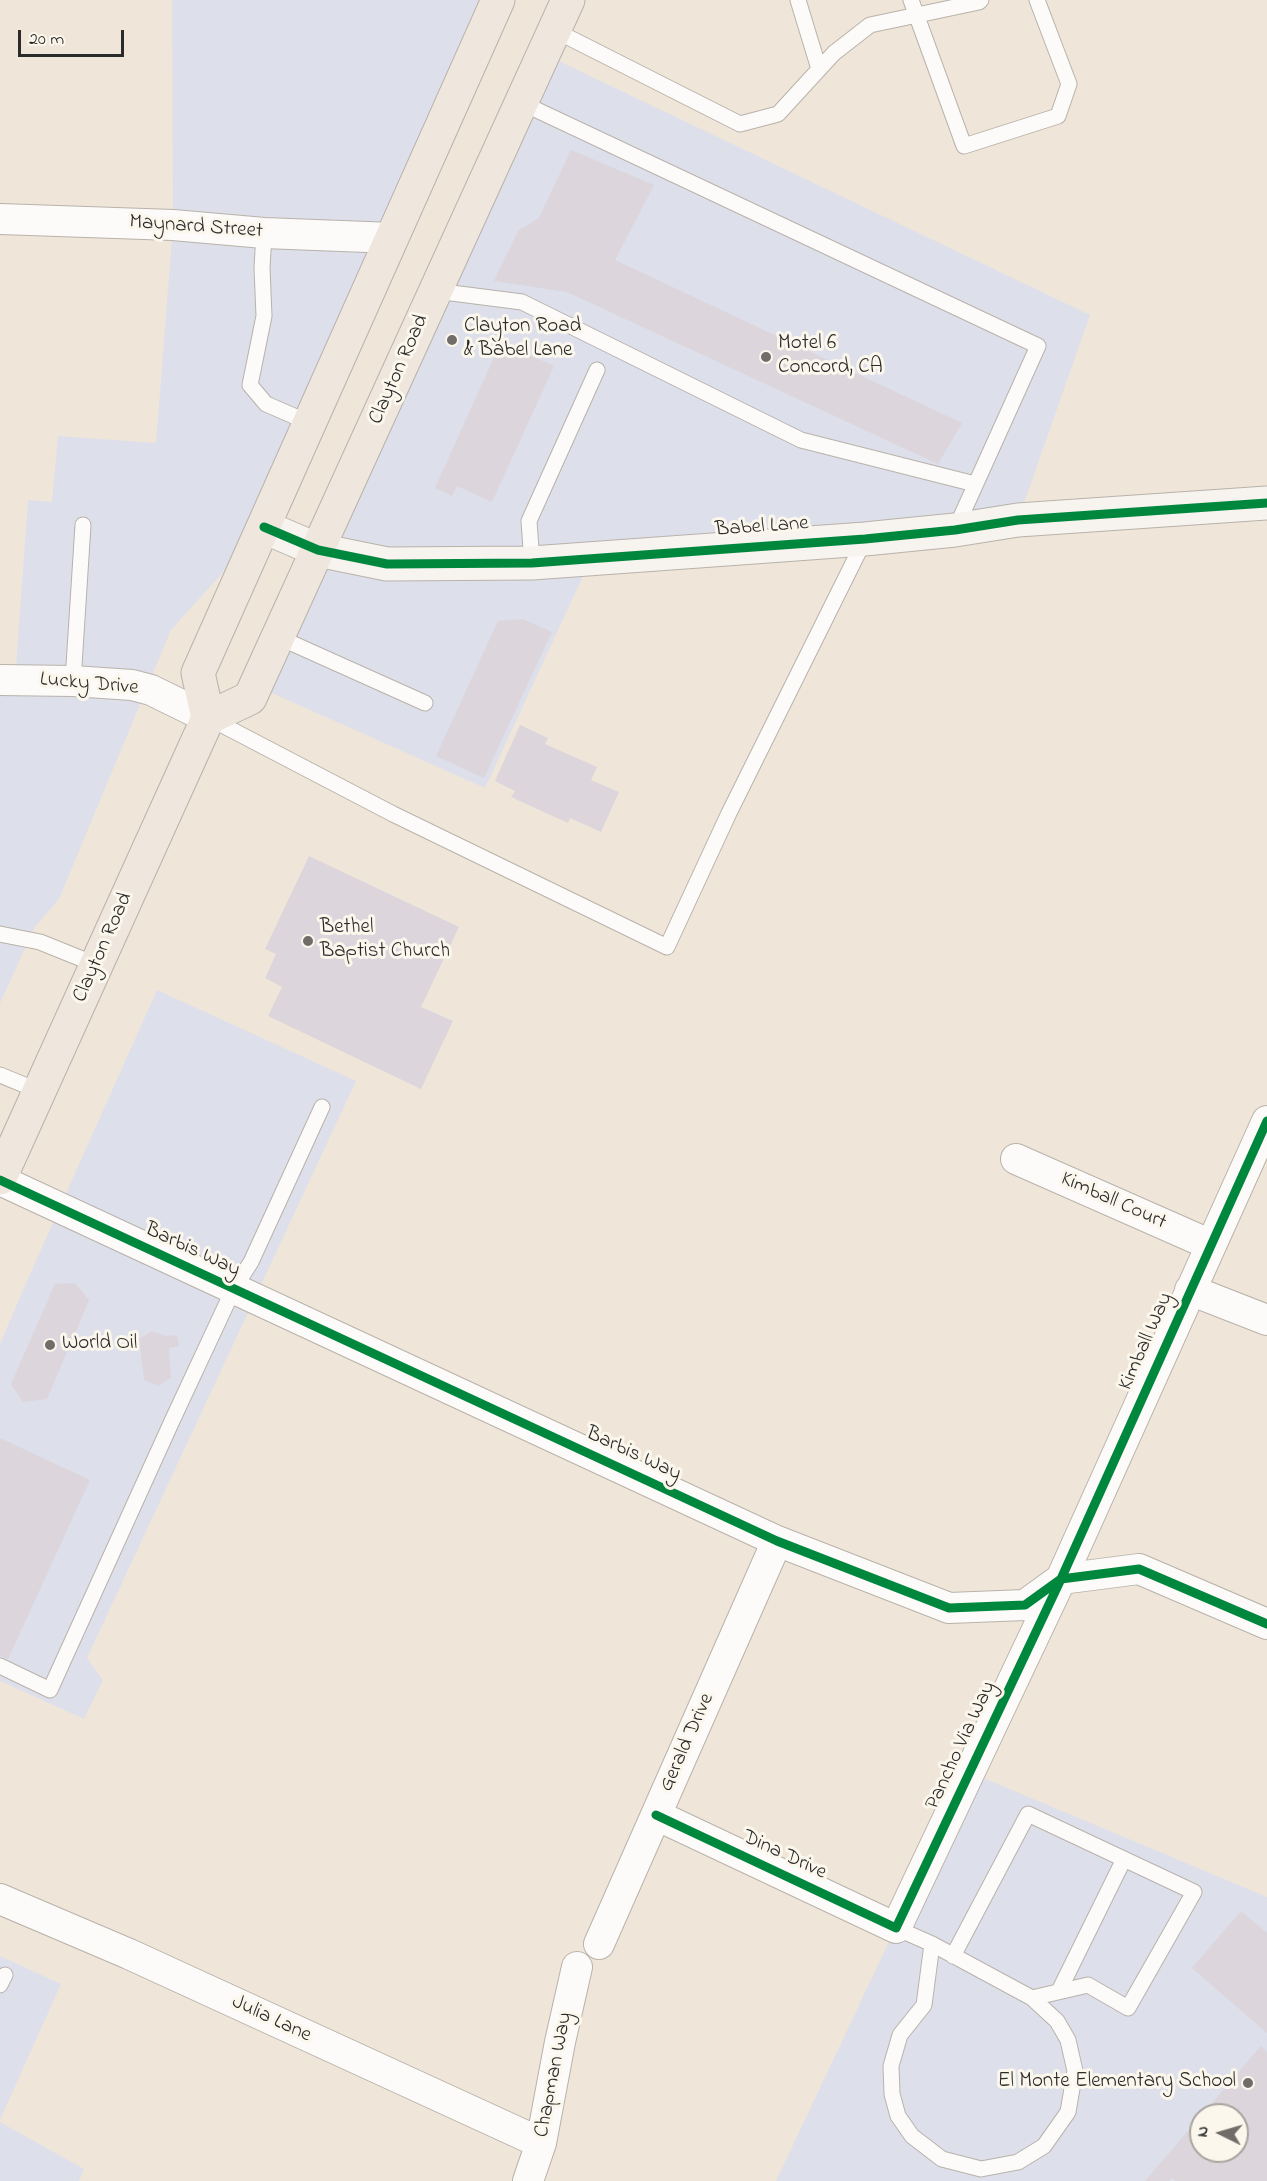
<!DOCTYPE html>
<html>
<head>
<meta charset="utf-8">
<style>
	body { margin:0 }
	#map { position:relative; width:1267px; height:2181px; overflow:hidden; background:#efe6d9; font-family:"Indie Flower",sans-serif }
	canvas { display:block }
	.north { position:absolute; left:1189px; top:2103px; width:60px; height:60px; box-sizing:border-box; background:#fbf7ec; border:2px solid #a8a59f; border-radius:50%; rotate:275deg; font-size:16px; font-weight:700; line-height:24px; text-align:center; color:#2b2b2b }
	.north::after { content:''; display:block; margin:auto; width:21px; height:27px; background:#706c68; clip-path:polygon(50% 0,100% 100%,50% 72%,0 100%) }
	.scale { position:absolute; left:18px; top:30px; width:106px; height:27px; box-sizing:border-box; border:3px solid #2b2b2b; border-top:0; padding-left:8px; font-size:18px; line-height:21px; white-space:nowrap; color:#2b2b2b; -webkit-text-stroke:4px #fbf7ec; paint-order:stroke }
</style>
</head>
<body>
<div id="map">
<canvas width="1267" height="2181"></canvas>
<div class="north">N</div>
<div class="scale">20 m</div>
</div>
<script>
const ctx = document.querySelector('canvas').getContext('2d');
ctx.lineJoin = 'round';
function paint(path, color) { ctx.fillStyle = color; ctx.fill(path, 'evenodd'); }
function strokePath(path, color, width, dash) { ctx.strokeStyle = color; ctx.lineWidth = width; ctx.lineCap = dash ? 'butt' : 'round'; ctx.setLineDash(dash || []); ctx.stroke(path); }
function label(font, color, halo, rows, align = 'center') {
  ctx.font = font + ' "Indie Flower",sans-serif'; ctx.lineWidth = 6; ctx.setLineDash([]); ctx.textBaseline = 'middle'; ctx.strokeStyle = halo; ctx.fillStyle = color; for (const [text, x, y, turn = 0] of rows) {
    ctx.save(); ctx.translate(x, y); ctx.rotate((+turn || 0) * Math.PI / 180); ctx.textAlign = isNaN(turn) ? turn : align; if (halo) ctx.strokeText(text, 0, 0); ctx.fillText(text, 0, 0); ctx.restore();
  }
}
paint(new Path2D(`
	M172,0H498L264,527L171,630L59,899L35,927L0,1003V680H15L28,500L52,502L58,436L156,443L173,225Z
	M544,54L1090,315L1018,520L591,559L485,788L256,686Z
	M157,990L356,1081L87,1658L103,1680L84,1719L0,1681V1344L30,1274Z
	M969,1772L1267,1897V2181H776ZM1201,2115H1237V2151H1201Z
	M0,1956L61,1984L0,2120Z
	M0,2122L84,2169L79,2181H0Z`), '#dddfeb');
paint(new Path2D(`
	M571,150L654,185L615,260L962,423L938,464L567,292L494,281L518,231L539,218Z
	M501,342L554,366L492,502L457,486L452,496L435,488Z
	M523,619L552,632L484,778L436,756L498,621Z
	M520,725L548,738L545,744L597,767L591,780L619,792L601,832L570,818L568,823L511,797L515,791L495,781Z
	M309,856L459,927L421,1007L453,1021L421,1089L268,1016L282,987L265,978L276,954L265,949Z
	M75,1283L89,1300L47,1399L23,1402L11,1384L55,1284Z
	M152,1331L166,1336L177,1335L179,1346L169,1348L171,1378L158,1386L144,1380L139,1339Z
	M0,1438L90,1480L8,1659L0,1656Z
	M1241,1911L1267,1933V2033L1192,1968Z
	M1261,2046L1267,2052V2181H1176L1172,2178L1169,2181H1145L1201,2116V2151H1237V2115H1202Z`), '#dcd5dc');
const lane = new Path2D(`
	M798,0L819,69
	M911,0L964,146L1058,116L1069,84L1037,0
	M554,30L740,124L778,114L834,53L870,25L979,2L981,0
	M522,103L1038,346L955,530
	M264,233L262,268L264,316L250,385L266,404L310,423
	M436,291L522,302L801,440L975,484
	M532,563L529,521L597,370
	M278,637L425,703
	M73,681L83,525
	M209,718L393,814L667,947L729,813L865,539
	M0,934L40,942L97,965
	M0,1075L39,1091
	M0,1666L50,1690L172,1421L233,1290L251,1262L322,1107
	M896,1928L932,1944L1032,1998L1057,2021L1068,2040L1075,2071L1068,2112L1044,2146L1018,2162L981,2169L942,2159L912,2136L898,2116L892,2094L891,2066L900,2035L924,2005L932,1944
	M953,1956L1028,1814L1194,1892L1128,2008L1088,1985L1032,1998
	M0,1985L5,1975
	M1059,1991L1124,1859`);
const street = new Path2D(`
	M0,219L173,225L264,233L393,238
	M0,680L73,681L132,685L151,690L208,718
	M1016,1159L1211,1245
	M0,1180L777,1541L949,1608L1025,1605L1061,1579L1139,1569L1267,1624
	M1190,1290L1267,1320
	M656,1815L896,1928L1061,1579L1267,1121
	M0,1899L129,1954L541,2143
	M599,1944L777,1541
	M528,2181L541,2143L560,2042L577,1967`);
const secondary = new Path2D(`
	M264,527L318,550L387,564L532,563L865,539L955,530L1018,520L1267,503`);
const primary = new Path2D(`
	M208,718L250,698L568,0
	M0,1178L208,718L198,673L498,0`);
strokePath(lane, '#b8b2aa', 17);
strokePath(street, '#b8b2aa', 32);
strokePath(secondary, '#b8b2aa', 35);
strokePath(primary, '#b8b2aa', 35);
strokePath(lane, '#fdfbf9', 15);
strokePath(street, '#fdfbf9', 30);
strokePath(secondary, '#f7f3ef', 33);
strokePath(primary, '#efe6de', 33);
strokePath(new Path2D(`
	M264,527L318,550L387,564L532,563L865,539L955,530L1018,520L1267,503
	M0,1180L777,1541L949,1608L1025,1605L1061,1579L1139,1569L1267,1624
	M656,1815L896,1928L1061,1579L1267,1121`), '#00873e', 9);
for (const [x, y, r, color] of [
	[452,340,6,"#706c68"],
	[766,357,6,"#706c68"],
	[308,941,6,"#706c68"],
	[50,1345,6,"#706c68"],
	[1248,2083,6,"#706c68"]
]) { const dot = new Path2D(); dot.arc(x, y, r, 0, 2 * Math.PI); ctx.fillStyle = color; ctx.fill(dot); strokePath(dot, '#fbf7ec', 2); }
label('21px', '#2b2b2b', '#fbf7ec', [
	["Maynard Street",196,228,4],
	["Clayton Road",400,370,-66],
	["Babel Lane",762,528,-4],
	["Lucky Drive",89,685,5],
	["Clayton Road",104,948,-66],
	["Kimball Court",1113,1202,24],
	["Barbis Way",192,1251,25],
	["Kimball Way",1147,1342,-66],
	["Barbis Way",633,1455,25],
	["Gerald Drive",688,1743,-66],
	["Pancho Via Way",962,1746,-65],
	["Dina Drive",784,1856,25],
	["Julia Lane",271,2020,25],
	["Chapman Way",555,2075,-79]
]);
label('21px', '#2b2b2b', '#fbf7ec', [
	["Clayton Road",464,328],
	["& Babel Lane",464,352],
	["Motel 6",778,345],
	["Concord, CA",778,369],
	["Bethel",320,929],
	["Baptist Church",320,953],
	["World Oil",62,1345],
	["El Monte Elementary School",1236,2083,"right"]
], 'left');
</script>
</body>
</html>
